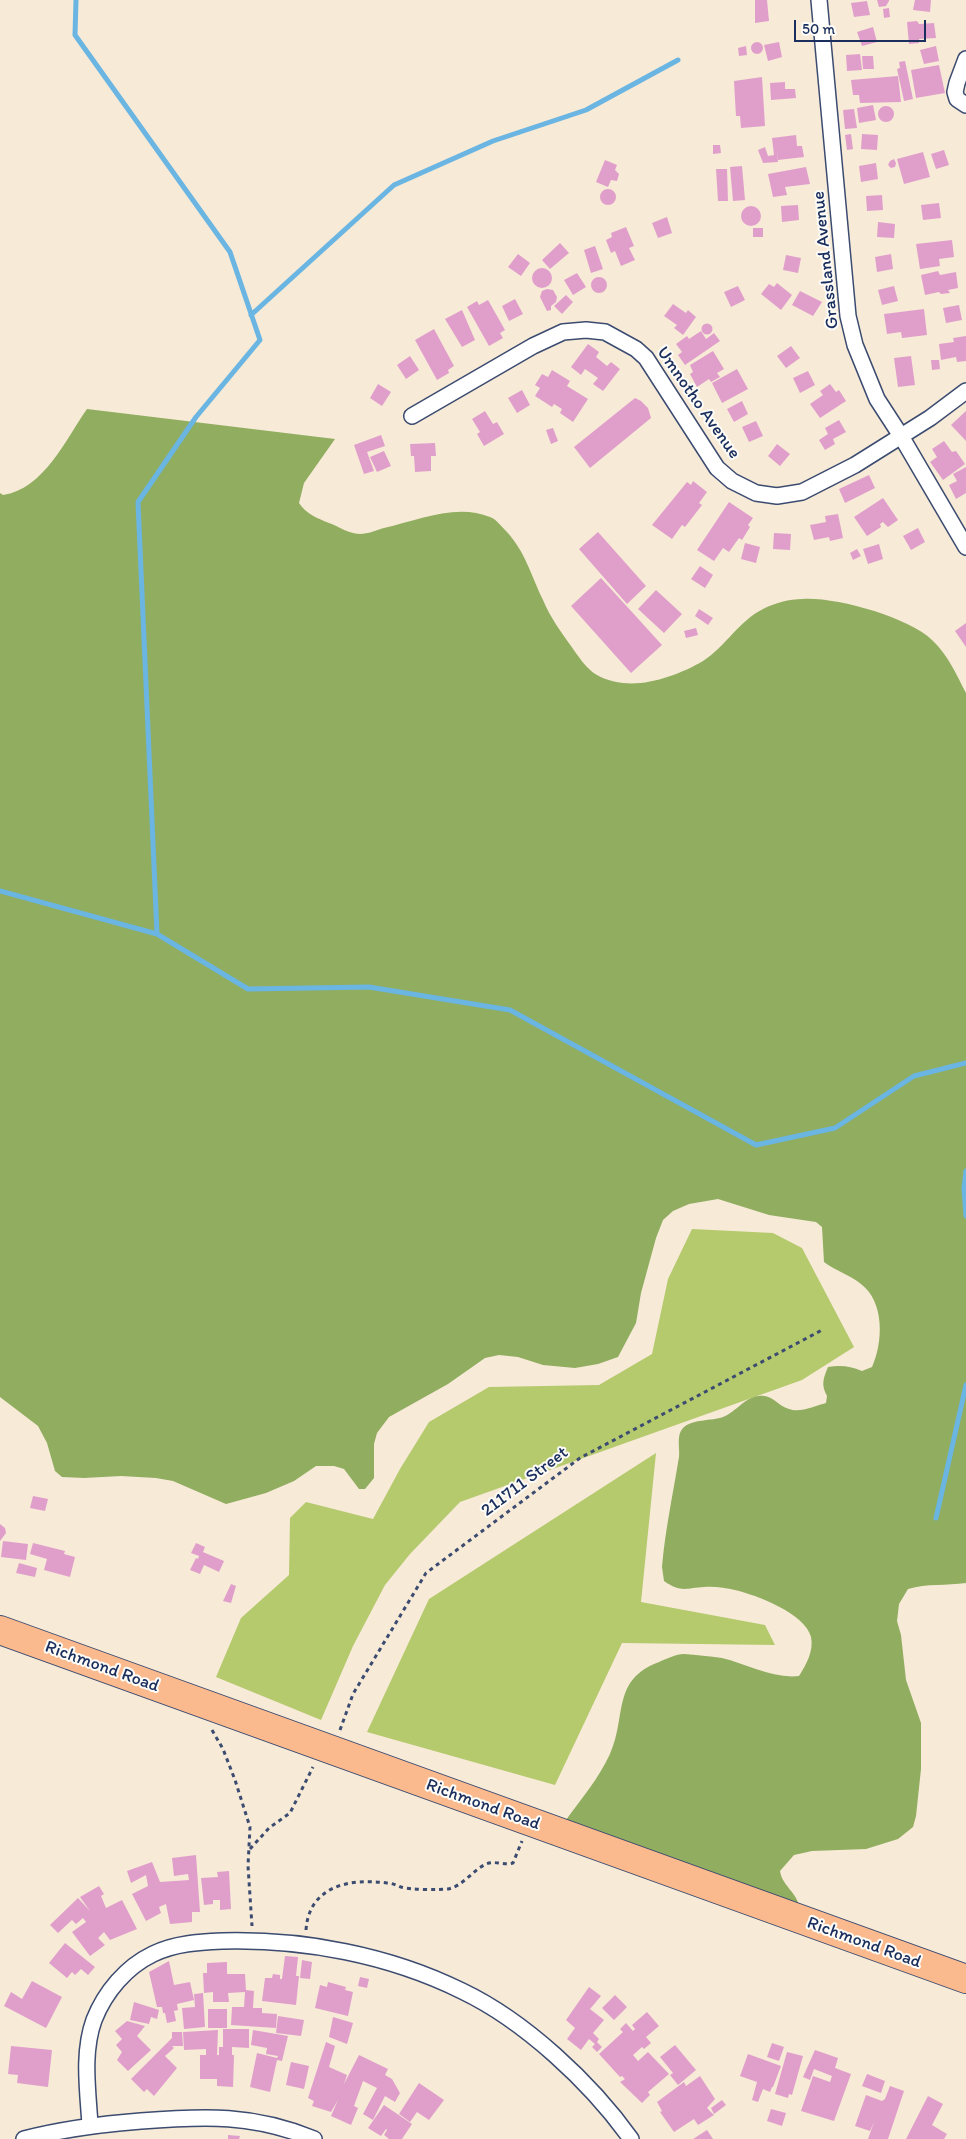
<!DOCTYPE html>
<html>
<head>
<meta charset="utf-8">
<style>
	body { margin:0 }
	#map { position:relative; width:966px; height:2139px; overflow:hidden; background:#f7ead7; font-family:Itim,sans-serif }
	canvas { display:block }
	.scale { position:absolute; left:794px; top:20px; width:132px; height:22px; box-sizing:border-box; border:2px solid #1b2f5e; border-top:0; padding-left:6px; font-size:15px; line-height:18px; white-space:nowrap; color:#1b2f5e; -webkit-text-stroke:4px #fdfcf7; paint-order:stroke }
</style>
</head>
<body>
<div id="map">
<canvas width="966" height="2139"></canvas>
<div class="scale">50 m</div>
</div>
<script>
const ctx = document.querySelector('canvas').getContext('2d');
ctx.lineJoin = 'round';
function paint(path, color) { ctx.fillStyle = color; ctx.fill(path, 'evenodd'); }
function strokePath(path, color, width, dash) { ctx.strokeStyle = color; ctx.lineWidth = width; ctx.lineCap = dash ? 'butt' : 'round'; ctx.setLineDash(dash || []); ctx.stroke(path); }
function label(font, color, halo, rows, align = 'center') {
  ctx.font = font + ' Itim,sans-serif'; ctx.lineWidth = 4; ctx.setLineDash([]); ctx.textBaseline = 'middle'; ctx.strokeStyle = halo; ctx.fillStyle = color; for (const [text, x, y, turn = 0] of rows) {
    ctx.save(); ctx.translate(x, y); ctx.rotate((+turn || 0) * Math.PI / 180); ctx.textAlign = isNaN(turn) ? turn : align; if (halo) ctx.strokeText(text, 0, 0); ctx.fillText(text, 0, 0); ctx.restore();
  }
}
paint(new Path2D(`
	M692,1229L773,1233L802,1248L854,1347L802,1380L460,1502L410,1554L385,1585L353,1646L321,1720L216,1677L241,1618L289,1575L290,1518L306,1502L373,1519L400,1469L429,1422L489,1387L599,1385L652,1354L668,1279Z
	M656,1453L641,1602L765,1625L775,1645L622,1643L555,1785L367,1732L429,1599Z`), '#b5c96d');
paint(new Path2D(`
	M87,409L335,439L304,483L299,503C306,514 317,518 329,523C340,527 347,533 360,534C368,534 377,530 384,528C418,520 457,503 490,517C496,519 501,526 506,531C525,551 531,575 543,600C550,617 561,632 571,646C587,669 594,679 623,683C649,686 681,674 703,661C725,647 739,621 763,609C775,603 789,599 803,599C836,597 908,617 932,640C948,655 956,674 966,693V1583C946,1586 927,1583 908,1589L899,1604L897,1621L901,1635L906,1680L921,1723V1769L916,1816L913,1827L898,1839L866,1849L812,1851L794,1855L780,1871C782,1885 795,1891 799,1905L566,1820C582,1798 599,1778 610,1754C627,1717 611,1680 659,1662C666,1659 676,1654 684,1654C696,1655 710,1656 722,1658C747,1664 773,1679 799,1676C806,1665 814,1651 811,1637C805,1613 756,1595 735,1590C726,1588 714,1586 704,1587C686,1588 681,1593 664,1581L662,1567C665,1531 673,1494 679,1457C680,1448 676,1435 683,1428C692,1419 712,1421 723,1417C736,1412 745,1397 759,1396C773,1394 777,1406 789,1409C800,1413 815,1406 826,1403L827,1396C821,1385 823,1379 828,1367C841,1365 850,1366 862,1371L872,1367C883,1343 885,1302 861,1284C850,1275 836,1271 824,1262L822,1227L816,1222L769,1215L718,1199L689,1204L673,1211L663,1220L656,1238L641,1293L636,1323L618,1357L598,1364L575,1368L543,1365L518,1357L499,1355L485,1358L448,1384L389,1417L377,1433L374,1444V1478L365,1489H359L344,1469L334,1466H316L294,1481L266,1493L226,1504L173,1481L156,1478L121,1476L84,1478L62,1477L55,1471L47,1443L38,1426L0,1397V493L3,495C44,489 66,439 87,409Z`), '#90ad60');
strokePath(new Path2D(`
	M76,0L75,35L230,252L260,340L196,417L138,502L157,934
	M251,315L394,185L493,141L586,110L678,60
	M0,891L157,934L248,989L369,987L510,1010L756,1145L835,1128L914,1076L966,1063
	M966,1171L964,1188L966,1216
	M936,1518L966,1385`), '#6ab5e2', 5);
paint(new Path2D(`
	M755,0H767L769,21L755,23Z
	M877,0H889V1L886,6L879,7Z
	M915,0H931L930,12L913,10Z
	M867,1L870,15L854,17L851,3Z
	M889,8L890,17L884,18L883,9Z
	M917,21L919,24L934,23L936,38L919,39V43L909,44L907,22Z
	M873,27L877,42L862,46L857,32Z
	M779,42L782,57L768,61L764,45Z
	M751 48a6 6 0 1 1 12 0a6 6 0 1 1-12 0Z
	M746,46L747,55L739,56L738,48Z
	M936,46L939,61L924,64L920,50Z
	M860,54L862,70L847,71L846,55Z
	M862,56H873L874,69H863Z
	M905,61L913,99L904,101L897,69L900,68L899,62Z
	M939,65L945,93L916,98L911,70Z
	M898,76L901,102L860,103L859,95H853L851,80Z
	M762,77L765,126L741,128L740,116H736L734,81Z
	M785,82V89H795L796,98L771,100L770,83Z
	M873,105L876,120L859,123L857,108Z
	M878 114a8 8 0 1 1 16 0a8 8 0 1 1-16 0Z
	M854,109L857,128L845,129L843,110Z
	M851,134L853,149L847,150L845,135Z
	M862,134L878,135L877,150L861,149Z
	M796,135L797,146H802L804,157L778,160L777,150L778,162L763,163L758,150L765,147L768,156L774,155L772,138Z
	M713,145H720L721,153L713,154Z
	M944,150L949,165L936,169L931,154Z
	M923,152L930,177L904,184L897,159Z
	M894,159L896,163L895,167L891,168L888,165L890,161Z
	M605,160L617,165L615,170L619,174L617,181L611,180L608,187L596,182Z
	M876,163L878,179L861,182L859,166Z
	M742,166L745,200L733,201L730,167Z
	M806,167L810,184L785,187L787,195L773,197L768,174Z
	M716,169H727L728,201H718Z
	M600 197a8 8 0 1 1 16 0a8 8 0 1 1-16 0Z
	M882,195L883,210L867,211L866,196Z
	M939,203L941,218L923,220L921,205Z
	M798,205L799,220L782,222L781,206Z
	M741 216a10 10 0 1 1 20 0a10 10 0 1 1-20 0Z
	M667,217L672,233L658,238L652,223Z
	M878,222L895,224L894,238L877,237Z
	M626,227L634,246L629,248L635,260L621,266L615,251L611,253L606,240L612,237L611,233Z
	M753,228H763V237H753Z
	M952,240L954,257L939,259L940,266L920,269L916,244Z
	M560,243L569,253L550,269L542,260Z
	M595,246L603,269L591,273L584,250Z
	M518,254L530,263L521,276L508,267Z
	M891,254L893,269L877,272L875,257Z
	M786,255L801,258L798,273L783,270Z
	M532 278a10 10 0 1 1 20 0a10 10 0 1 1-20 0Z
	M938,271L940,275L956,272L958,288L948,290L950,293L941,294L939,292L925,295L921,275Z
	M577,273L586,287L573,295L564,280Z
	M591 285a8 8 0 1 1 16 0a8 8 0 1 1-16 0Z
	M777,283L792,295L781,310L761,294L769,284L774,287Z
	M738,286L745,300L731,307L724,292Z
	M894,286L898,301L882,305L878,290Z
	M547,289L553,290L557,297L556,302L551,306V310L547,311L540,297L542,291Z
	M800,291L822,302L813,316L792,305Z
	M566,295L573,302L562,314L554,306Z
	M515,299L523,314L509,321L502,306Z
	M488,300L505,330L500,333L503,338L489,346L467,307L477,301L479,305Z
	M673,304L686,313L688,310L696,317L683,335L674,328L677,325L664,316Z
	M959,305L962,320L946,323L943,308Z
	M924,309L927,335L902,338L901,332L887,334L884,314Z
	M462,310L475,340L462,347L445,319Z
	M701.5 329a5.5 5.5 0 1 1 11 0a5.5 5.5 0 1 1-11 0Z
	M434,329L454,366L448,370L449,373L437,380L415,340Z
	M701,331L706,339L714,333L720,341L685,365L678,355L682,352L676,344L687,336L689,339Z
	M966,336V361L957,362L956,357L941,360L939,344L954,342L953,338Z
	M588,344L599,352L596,357L607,366L611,362L620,369L603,391L593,384L598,378L585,369L581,375L571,367Z
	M791,346L800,358L786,368L777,356Z
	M713,351L724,369L717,373L720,377L711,382L709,379L697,387L690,374L693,372L690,365Z
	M410,356L419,370L406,379L397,365Z
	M911,356L915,385L898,387L894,358Z
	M931,360H939L940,369L932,370Z
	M737,369L748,389L722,403L712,383Z
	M552,370L570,381L567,386L588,399L573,422L560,413L562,409L554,404L552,407L535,396L540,388L535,385L542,374L548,377Z
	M808,371L815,385L800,393L793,378Z
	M378,384L391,392L382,406L370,398Z
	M830,384L836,392L839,390L846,401L820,418L810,404L823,395L820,391Z
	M522,390L530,405L517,413L508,398Z
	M635,398L641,401L648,408L651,418L590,468L574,447Z
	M742,401L748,414L734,422L727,409Z
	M485,411L493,424L497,422L504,434L484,446L477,434L480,432L472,419Z
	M966,411V441L951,425Z
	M839,420L846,432L833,439L835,444L825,450L819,440L828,434L825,428Z
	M756,421L763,436L749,442L742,427Z
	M553,428L558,441L551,444L546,430Z
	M381,435L385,446L367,452L374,471L364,474L354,445Z
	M944,441L952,452L956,451L965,464L943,480L930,462L937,457L932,449Z
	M435,443L436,456H431V471L415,472L414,456H411L410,444Z
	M777,444L790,454L780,466L768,456Z
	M384,451L391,466L377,472L370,457Z
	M966,467V493L956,499L949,485L957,481L953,474Z
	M869,475L875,488L845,503L839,489Z
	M693,481L707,492L699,503L702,505L685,527L682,525L672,539L652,525L687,482L691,485Z
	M883,498L898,520L888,527L883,522L880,524L881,527L867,536L854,517Z
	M729,502L753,518L748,525L750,527L742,540L739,538L729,552L723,548L714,561L697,550Z
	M838,514L843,538L830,541L829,537L814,540L810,525L826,522L825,516Z
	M918,528L925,542L911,550L903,536Z
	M598,532L646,586L627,604L579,549Z
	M774,533L791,534L790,550L773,549Z
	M745,543L760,547L756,563L741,559Z
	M879,544L883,559L868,564L863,549Z
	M857,549L861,556L853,560L850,553Z
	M700,566L713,575L705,588L691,579Z
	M601,578L662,645L631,673L571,606Z
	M656,590L682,614L664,633L638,609Z
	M699,609L713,618L708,625L695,616Z
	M966,623V647L955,631Z
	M696,628L698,635L686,638L684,631Z
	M33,1496L48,1499L45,1511L30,1508Z
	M0,1524L5,1528L6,1533L0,1541Z
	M3,1541L28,1544L26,1560L1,1557Z
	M33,1543L65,1551L64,1554L75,1557L70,1577L44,1570L47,1559L30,1554Z
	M196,1543L205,1547L203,1552L224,1561L219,1572L204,1565L200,1574L190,1570L196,1558L198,1559L199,1556L191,1553Z
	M19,1563L37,1568L35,1577L16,1573Z
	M231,1584L236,1586L231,1603L223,1601Z
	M196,1855L200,1912H192V1922L170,1924L166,1904L159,1907L161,1913L146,1921L132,1894L148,1886L146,1875L131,1883L127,1871L152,1862L160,1882L189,1880L188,1874L174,1876L172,1858Z
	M229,1871L231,1909L220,1910V1900H213V1904L204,1905L201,1878L218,1877L217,1872Z
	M99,1886L104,1894L101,1896L106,1908L122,1900L137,1929L110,1940L104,1932L98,1938L105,1945L90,1956L72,1932L86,1922L83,1918L76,1924L72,1920L58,1933L50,1925L78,1898L90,1911L80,1897Z
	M65,1943L95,1967L88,1975L81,1969L75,1975L72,1972L67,1978L49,1963Z
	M285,1956L298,1957L296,1976H299L296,2005L262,2001L265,1978H272L273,1974L280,1975V1979H282Z
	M302,1960L312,1962L310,1979L300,1978Z
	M169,1961L174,1985L190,1982L194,2000L177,2004L178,2010L174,2011L176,2021L167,2023L165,2013H163L162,2007H157L149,1972Z
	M227,1962V1974H245L246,1990L254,1991L253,2008H262V2013L277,2014L276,2028L231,2025L232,2007H244L245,1992L228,1993L229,2002H213V1992L204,1993L203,1973H207V1963Z
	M360,1977L369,1979L367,1988L358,1986Z
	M32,1981L62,1997L46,2028L4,2006L11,1992L22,1999Z
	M328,1982L346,1987L345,1990L353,1992L348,2016L315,2008L320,1985L327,1987Z
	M589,1987L601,1996L590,2009L604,2020L593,2033L599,2039L597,2042L602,2047L597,2052L592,2047L595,2044L589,2039L581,2050L567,2039L575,2028L566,2020Z
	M203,1993L205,2027L184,2029L182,2008L195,2007L194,1994Z
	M615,1995L627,2007L614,2020L602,2008Z
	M134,2002L159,2010L157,2019L151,2017L149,2024L130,2020Z
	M208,2009H227V2028H208Z
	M647,2012L659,2026L646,2037L651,2043L644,2049L642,2047L633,2055L638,2061L648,2052L669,2074L648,2092L650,2095L642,2103L620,2082L625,2079L622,2076L620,2077L599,2054L623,2032L620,2029L626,2023L633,2031L635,2029L632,2025Z
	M278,2016L304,2020L301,2036L276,2033Z
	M333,2017L353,2023L347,2044L329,2037Z
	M127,2021L145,2026L137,2036L151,2050L128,2071L117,2060L122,2052L116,2045L122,2039L115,2031Z
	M223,2029H249V2048L232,2047V2055H234L233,2087L217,2086V2079H200V2055H206V2049L184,2050L183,2032L218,2030L217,2055H219V2047H223Z
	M253,2030L288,2036L282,2061L277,2060L270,2092L250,2087L257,2053L277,2058L278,2056L266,2054L267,2048L251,2045Z
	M172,2032H182L183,2046H172L174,2048L165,2056L177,2068L154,2096L147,2089L144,2092L131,2079L172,2038Z
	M326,2042L335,2046L329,2067L347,2075L344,2084L359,2055L388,2069L385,2075L392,2079L400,2093L395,2102L385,2096L373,2120L363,2114L377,2088L363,2081L354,2106L358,2108L351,2125L331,2116L338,2100L331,2112L312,2106L314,2101L308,2098Z
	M772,2043L784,2047L779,2061L767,2057Z
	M675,2045L696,2070L678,2085L670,2075L673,2073L660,2057Z
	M11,2046L52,2050L48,2087L17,2083L18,2075L8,2074Z
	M815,2050L838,2058L835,2068L851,2074L834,2121L801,2111L813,2076L830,2082L832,2076L814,2069L810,2080L803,2077Z
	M787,2052L803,2056L792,2095L789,2094L788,2098L775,2094Z
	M748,2054L781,2066L773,2087H772L770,2092L763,2089L758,2102L752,2100L757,2082L740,2076Z
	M291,2062L309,2066L304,2089L286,2085Z
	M867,2074L885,2081L881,2093L862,2086Z
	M700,2076L715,2099L707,2108L714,2115L698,2125L694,2119L674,2132L660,2112L662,2111L657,2102L684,2082L686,2086Z
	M419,2083L444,2100L429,2120L417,2112L410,2122L399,2114Z
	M890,2086L904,2091L888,2139H868L874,2122L870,2131L855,2126L866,2095L882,2101L885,2099Z
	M928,2096L943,2104L932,2125L947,2134L944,2139H906Z
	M722,2100L726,2105L714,2114L711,2108Z
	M384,2105L412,2124L402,2139H389L384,2135L387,2130L386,2129L381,2136L368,2128Z
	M771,2109L786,2113L782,2126L767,2121Z
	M707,2130L713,2139H693Z
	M228,2135L240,2136L239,2139H228Z`), '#e09fcb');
const street = new Path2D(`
	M819,0L848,316L855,345L877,399L901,436L966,547
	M966,59L957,83L955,92L957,99L966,105
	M412,416L533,346L563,332L586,330L605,332L636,349L646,358L717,468L732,481L756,493L777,496L802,492L855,465L930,418L966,391
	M90,2125C88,2091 82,2053 94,2020C105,1992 126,1967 153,1954C175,1943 200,1942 223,1941C304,1939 389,1955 462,1991C525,2021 591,2083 631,2139
	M24,2139C63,2129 102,2124 141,2121C205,2116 253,2114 314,2139`);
const highway = new Path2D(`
	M0,1630L966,1979`);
strokePath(street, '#3c4b70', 18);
strokePath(highway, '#3c4b70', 30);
strokePath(new Path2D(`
	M212,1730L223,1749L235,1780L250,1827L248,1866L252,1926
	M340,1730L353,1694L426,1573L580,1458L824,1329
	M250,1849L269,1828L290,1813L313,1767
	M306,1930C309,1886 349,1878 387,1883C392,1883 396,1885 401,1887C411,1890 438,1890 448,1889C463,1886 473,1870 486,1864C495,1860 504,1866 513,1863L522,1841`), '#3c4b70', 3, [4, 4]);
strokePath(street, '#fff', 15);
strokePath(highway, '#fbba8d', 28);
label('18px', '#1b2f5e', '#fdfcf7', [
	["Grassland Avenue",826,260,-96],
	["Umnotho Avenue",698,403,55],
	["211711 Street",525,1482,-37],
	["Richmond Road",102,1667,20],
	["Richmond Road",483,1805,20],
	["Richmond Road",864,1943,20]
]);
</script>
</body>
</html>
